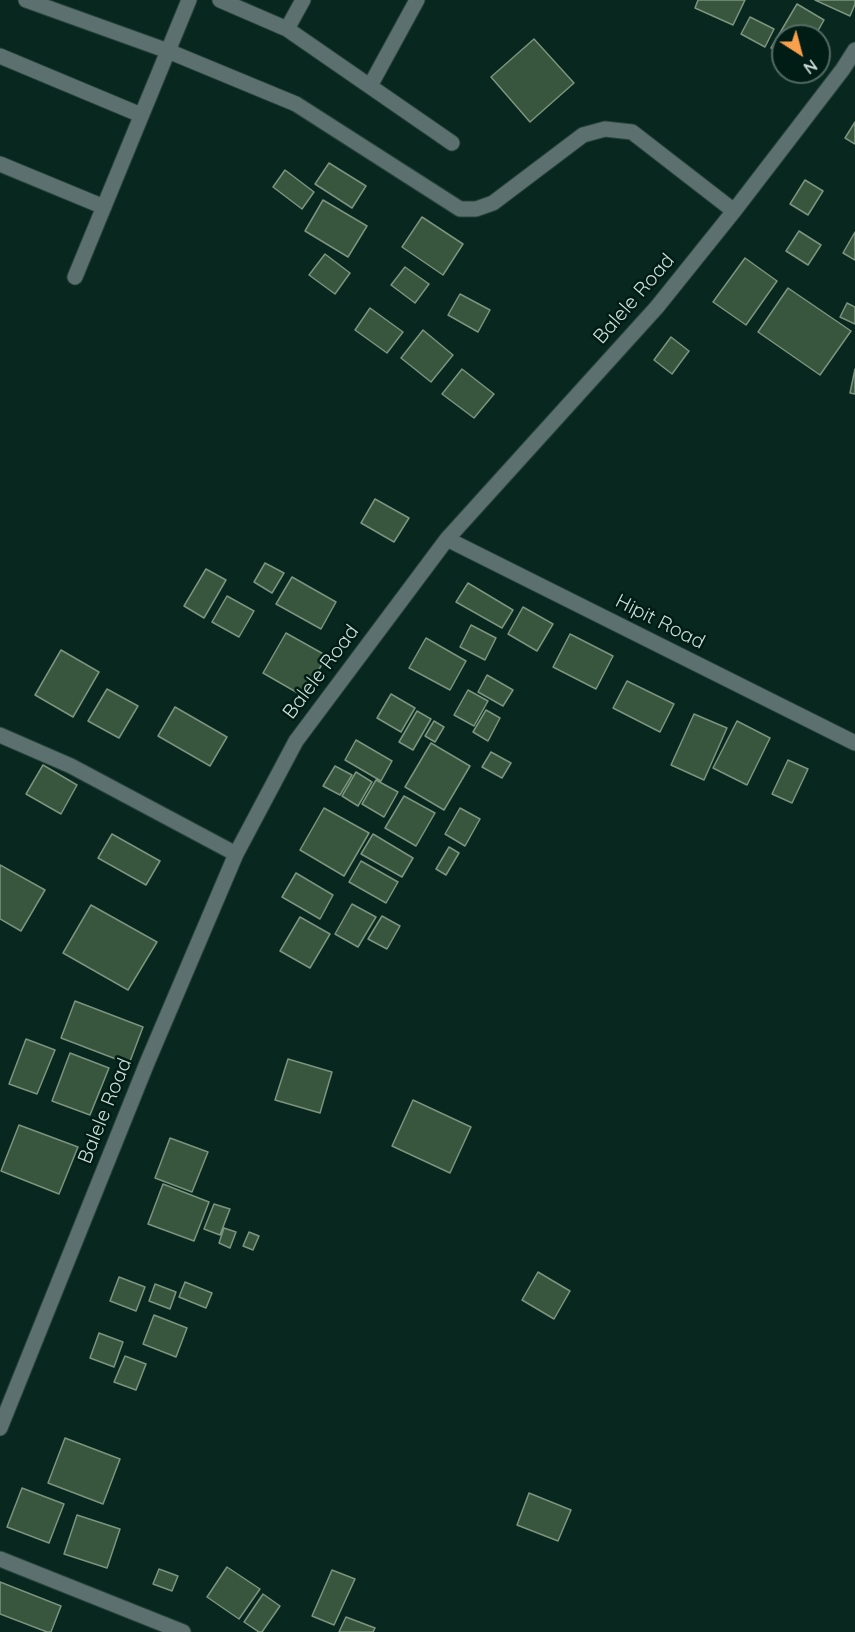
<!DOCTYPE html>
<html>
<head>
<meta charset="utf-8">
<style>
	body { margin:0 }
	#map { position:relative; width:855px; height:1632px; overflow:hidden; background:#08271e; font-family:Quicksand,sans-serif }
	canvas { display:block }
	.north { position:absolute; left:771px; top:24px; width:60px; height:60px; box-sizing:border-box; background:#001d15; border:2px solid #526a62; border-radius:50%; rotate:144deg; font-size:16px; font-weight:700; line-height:24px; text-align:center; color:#ccddd6 }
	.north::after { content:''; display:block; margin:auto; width:21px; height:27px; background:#f9a04d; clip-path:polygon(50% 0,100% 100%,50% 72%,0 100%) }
</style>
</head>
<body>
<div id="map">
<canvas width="855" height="1632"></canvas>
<div class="north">N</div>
</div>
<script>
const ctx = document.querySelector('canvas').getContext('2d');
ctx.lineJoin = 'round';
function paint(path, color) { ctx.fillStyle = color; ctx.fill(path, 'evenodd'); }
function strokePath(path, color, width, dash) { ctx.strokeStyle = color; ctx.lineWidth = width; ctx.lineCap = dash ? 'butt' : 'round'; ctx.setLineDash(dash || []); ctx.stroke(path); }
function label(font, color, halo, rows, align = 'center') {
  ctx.font = font + ' Quicksand,sans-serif'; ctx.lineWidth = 5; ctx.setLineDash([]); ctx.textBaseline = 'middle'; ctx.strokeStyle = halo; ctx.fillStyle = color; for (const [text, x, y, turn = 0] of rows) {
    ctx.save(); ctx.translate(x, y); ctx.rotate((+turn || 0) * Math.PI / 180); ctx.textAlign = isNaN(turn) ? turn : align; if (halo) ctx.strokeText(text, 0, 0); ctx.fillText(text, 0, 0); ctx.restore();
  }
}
const building = new Path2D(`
	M698,0H745L733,25L695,8Z
	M815,0H855V4L850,16Z
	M797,4L824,20L815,36H783V55L771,48Z
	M750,17L774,29L765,47L741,34Z
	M534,39L574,83L530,122L491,77Z
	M855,122V144L845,138Z
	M329,163L366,186L352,208L315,184Z
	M285,170L314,192L302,209L273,187Z
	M805,180L823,191L808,215L790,204Z
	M323,200L367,226L348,257L305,231Z
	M422,217L463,244L443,275L402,247Z
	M799,231L821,245L808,265L786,251Z
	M855,232V260L843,253Z
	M325,254L350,273L335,294L309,275Z
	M745,258L777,281L746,325L713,302Z
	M405,267L429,284L415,303L391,285Z
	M788,288L851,331L820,375L758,332Z
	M460,294L490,310L478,332L448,315Z
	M847,303L855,307V324L840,317Z
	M370,308L403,332L387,353L355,330Z
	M423,330L453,355L431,382L401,358Z
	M671,337L689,351L672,374L654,360Z
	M462,369L494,394L474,418L442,394Z
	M855,369V394L850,393Z
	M375,499L409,518L394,542L361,523Z
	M265,563L284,573L272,593L254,582Z
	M206,569L226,580L204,618L184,606Z
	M292,577L336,602L321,629L276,604Z
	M468,583L513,610L502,628L456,602Z
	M227,596L254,611L239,637L212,622Z
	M523,607L553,624L537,651L508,634Z
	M471,625L496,638L485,660L460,647Z
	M286,633L327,656L303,696L263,673Z
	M570,634L613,656L596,689L553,667Z
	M426,638L466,661L450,690L409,668Z
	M61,650L99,672L73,717L35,695Z
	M487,675L513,690L503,706L478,692Z
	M627,681L674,704L660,732L613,708Z
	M107,689L138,706L119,738L88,721Z
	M468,690L488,701L474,726L454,715Z
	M391,694L415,708L401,732L377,718Z
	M175,707L227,737L210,766L158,736Z
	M486,710L500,718L488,741L473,732Z
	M417,711L431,719L413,750L399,742Z
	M694,714L727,728L704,780L671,765Z
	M434,721L444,727L435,742L425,736Z
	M737,721L770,738L747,785L713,768Z
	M356,740L392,761L381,781L345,760Z
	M431,743L470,766L444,810L405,787Z
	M491,752L511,763L502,778L482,767Z
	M788,760L808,769L792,803L772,794Z
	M43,765L77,785L61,814L26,794Z
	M335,766L352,775L340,795L323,786Z
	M356,772L372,782L358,806L342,796Z
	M376,780L398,792L384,817L362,804Z
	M404,796L435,813L416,846L385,828Z
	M324,808L369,833L344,876L300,850Z
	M460,808L480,819L465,846L445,834Z
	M112,834L160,861L146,885L98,858Z
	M373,834L413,858L402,877L361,854Z
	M449,847L459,853L446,875L436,869Z
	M361,861L398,882L386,903L349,882Z
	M0,865L45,890L21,931L0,919Z
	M296,873L333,895L320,919L282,897Z
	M352,904L376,917L358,947L335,934Z
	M91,905L157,942L128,990L63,953Z
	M382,916L400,926L387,949L368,939Z
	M300,917L330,934L310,968L280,951Z
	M75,1001L143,1027L129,1064L61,1038Z
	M26,1039L55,1050L37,1094L9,1084Z
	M70,1053L109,1068L90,1115L52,1101Z
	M288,1059L332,1072L320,1113L275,1100Z
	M413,1100L471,1127L450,1173L392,1146Z
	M19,1125L78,1147L59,1194L1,1171Z
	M170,1138L208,1152L192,1192L155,1178Z
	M163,1184L209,1202L194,1241L148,1224Z
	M214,1204L230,1209L220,1235L204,1229Z
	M224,1228L236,1232L230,1248L219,1243Z
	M249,1232L259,1236L253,1250L243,1246Z
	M538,1272L570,1291L554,1319L522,1300Z
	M119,1277L145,1287L136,1311L110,1301Z
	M185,1282L212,1293L206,1308L179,1297Z
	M155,1284L176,1292L170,1309L149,1301Z
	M154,1315L187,1328L176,1357L143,1344Z
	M99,1333L123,1342L114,1367L90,1358Z
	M125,1356L146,1364L136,1390L114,1382Z
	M65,1438L120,1459L103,1504L48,1483Z
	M22,1488L64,1504L49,1543L7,1527Z
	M529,1493L571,1510L558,1541L517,1525Z
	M77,1515L120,1529L107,1568L64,1554Z
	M227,1567L260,1589L239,1619L207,1597Z
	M159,1569L178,1576L172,1591L153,1584Z
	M332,1570L355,1579L334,1625L312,1616Z
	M0,1582L61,1606L51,1632H47L0,1614Z
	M263,1594L280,1606L262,1632H259L244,1622Z
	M346,1617L375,1628L373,1632H339Z`);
paint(building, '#38563d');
strokePath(building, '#7c947f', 1.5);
const minor = new Path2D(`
	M26,0L168,51L296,104L460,209H476L493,203L583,135L605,129L632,132L734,211
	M220,0L287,29L452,143
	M287,29L303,0
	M0,56L141,115
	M370,86L417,0
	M0,164L104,207
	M75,277L189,0
	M447,539L855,743
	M0,735L71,766L236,854
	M0,1428L147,1063L236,854L296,741L447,539L657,307L734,211L843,69L855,50
	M0,1559L183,1632`);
strokePath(minor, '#27443b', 17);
strokePath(minor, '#5b706f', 15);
label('20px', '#ccddd6', '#001d15', [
	["Balele Road",634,299,-49],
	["Hipit Road",660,622,27],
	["Balele Road",321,672,-53],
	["Balele Road",105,1111,-68]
]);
</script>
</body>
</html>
